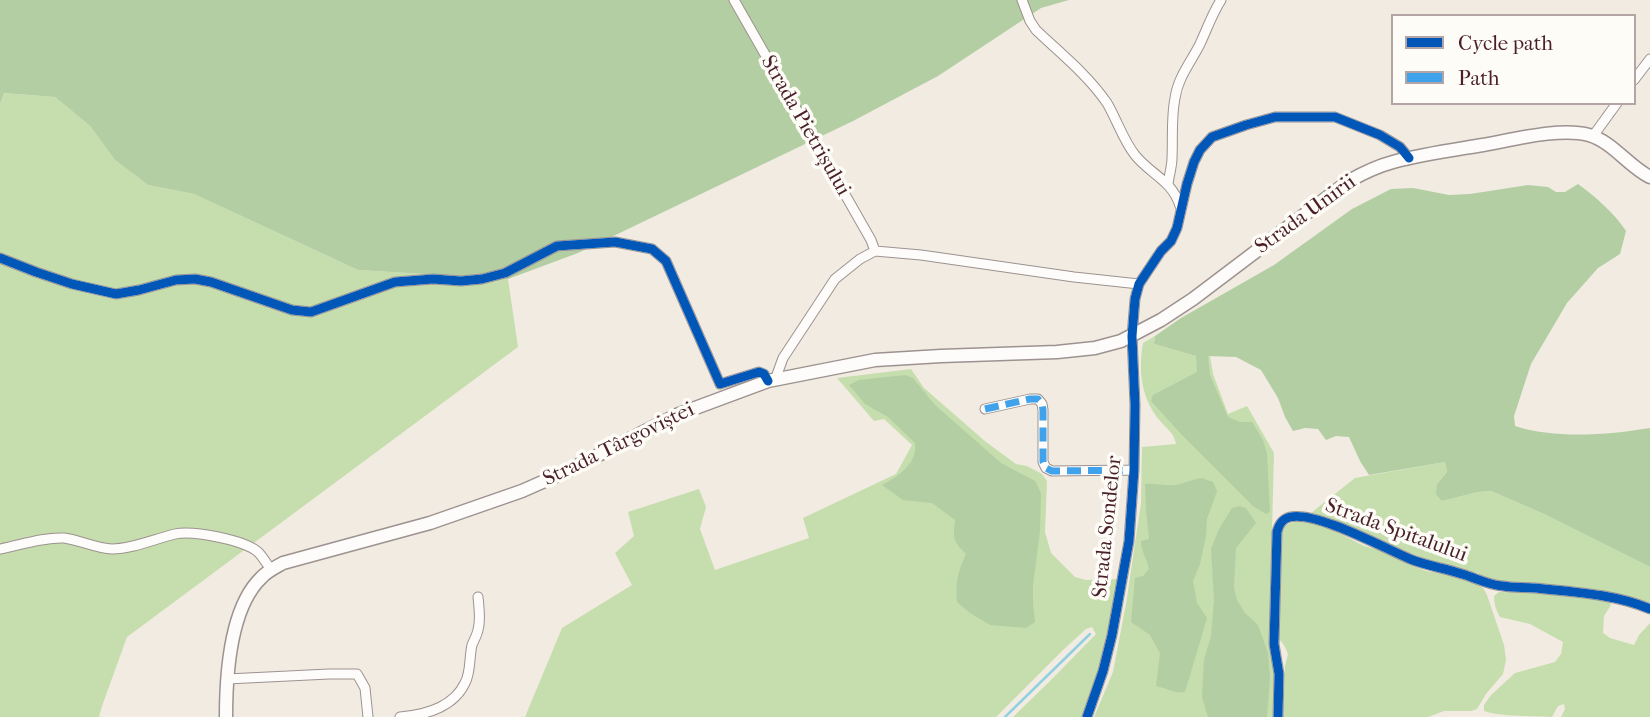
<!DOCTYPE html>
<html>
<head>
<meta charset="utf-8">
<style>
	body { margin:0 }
	#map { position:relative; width:1650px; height:717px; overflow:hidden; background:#f1ebe1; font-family:"IM FELL French Canon",serif }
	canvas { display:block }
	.legend { position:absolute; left:1391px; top:14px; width:245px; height:91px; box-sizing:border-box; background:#fdfcf7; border:2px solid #b5a4a5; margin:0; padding:9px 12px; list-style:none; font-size:21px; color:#4a1f2b }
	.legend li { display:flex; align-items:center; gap:14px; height:35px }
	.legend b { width:35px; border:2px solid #b5a4a5 }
</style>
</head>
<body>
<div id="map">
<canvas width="1650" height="717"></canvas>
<ul class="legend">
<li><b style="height:9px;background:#0057b8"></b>Cycle path</li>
<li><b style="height:9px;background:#40a2eb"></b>Path</li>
</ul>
</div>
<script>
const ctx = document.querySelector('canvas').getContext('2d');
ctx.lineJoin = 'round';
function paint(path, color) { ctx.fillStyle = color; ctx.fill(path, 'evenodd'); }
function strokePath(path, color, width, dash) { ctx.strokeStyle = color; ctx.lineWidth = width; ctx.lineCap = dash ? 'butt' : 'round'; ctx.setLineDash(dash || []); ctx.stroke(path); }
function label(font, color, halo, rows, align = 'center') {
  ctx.font = font + ' "IM FELL French Canon",serif'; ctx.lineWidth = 7; ctx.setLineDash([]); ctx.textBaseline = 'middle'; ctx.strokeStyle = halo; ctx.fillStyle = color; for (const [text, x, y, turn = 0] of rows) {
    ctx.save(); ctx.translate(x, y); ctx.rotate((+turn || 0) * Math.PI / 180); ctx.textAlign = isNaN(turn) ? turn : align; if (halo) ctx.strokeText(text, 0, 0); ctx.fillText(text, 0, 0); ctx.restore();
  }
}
paint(new Path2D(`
	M4,93L55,97L90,126L115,160L148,185L194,194L358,270L508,279L518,347L127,637L102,706L99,717H0V104Z
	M1155,336L1154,344L1196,356H1210L1213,374L1228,414L1247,406L1274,453L1270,609L1275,675V717H1094L1113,672L1126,604L1141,503L1142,447L1176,444C1174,433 1168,430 1161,422C1141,399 1138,371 1143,343Z
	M911,369L924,388L986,442L1016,464L1027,466L1042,474L1047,481L1045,532L1051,553L1075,577L1086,580L1117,579L1113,617L1104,655L1082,717H1013L1052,679L1096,634L1092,627L1086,629L1063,650L996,717H525L562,628L632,585L615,553L634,536L628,512L699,489L706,507L700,529L715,570L809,538L803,518L896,474L912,445L884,419L874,421L837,378Z
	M1445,462L1447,472L1437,484L1442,501L1478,492L1491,491L1544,514L1650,567V604C1600,587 1540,586 1487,580L1478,573L1435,565L1365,537L1337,522L1312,515L1311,513L1355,478Z
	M1300,520L1327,527L1364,546L1383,551L1402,561L1426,571L1457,576L1474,582L1483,588L1487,595L1504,645L1506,660L1503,674L1486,694L1477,709L1471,711H1444L1428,717H1283L1285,666L1288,654L1284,645L1279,639L1277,632L1280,578L1279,538L1286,525Z
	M1499,592L1539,593L1609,601L1611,605L1604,616L1603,633L1610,638L1634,645L1639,635L1650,623V717H1561L1565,709L1564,704L1558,706L1552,717C1531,716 1502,717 1484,711V705L1491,695L1515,673L1555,662L1561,654L1563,642L1530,624L1500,617C1496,610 1494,604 1494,596Z`), '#c6dead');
paint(new Path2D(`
	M0,0H1069L1041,8L938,76L853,121L578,253L508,279L358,270L194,194L148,185L115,160L90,126L55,97L4,93L0,104Z
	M1578,184C1597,198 1613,212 1626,231L1620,254L1598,268L1567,303L1531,364L1514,416L1515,426C1555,439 1608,435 1650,428V567L1544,514L1491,491L1478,492L1442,501L1436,494L1437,484L1447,472L1445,462L1369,475L1360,461L1349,437L1336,436L1326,440L1318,429L1305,428L1293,431L1285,417L1278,398L1261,370L1236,357L1208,356L1210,375L1228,417L1240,422H1252L1263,440L1267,454L1270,512L1266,514L1253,506L1181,434L1151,401L1153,395L1197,372L1196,356L1154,344L1155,336L1181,318L1274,265L1352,209L1391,189L1413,188L1449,195L1470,194L1528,185L1548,187L1556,192H1565Z
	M905,375L913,378L935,405L1001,463L1035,481L1041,493L1040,531L1033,585V604L1035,622L1026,628L990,625L970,613L957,602C955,583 958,571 966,554C953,541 953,539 955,520L932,503L903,500L882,485C898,477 918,463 915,443L888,417L865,404L849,385L859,380Z
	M1202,478L1213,482L1217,491L1207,519L1206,536L1200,564L1193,581L1197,603L1207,618L1185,692C1176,694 1166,688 1156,686L1160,653L1150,635L1131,622L1135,578L1143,576L1149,569C1147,558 1141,552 1141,541L1149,539L1146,509L1145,484C1155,483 1164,486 1174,485C1184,484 1192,479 1202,478Z
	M1240,506L1246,508L1256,523L1236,548L1234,588L1237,600L1245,613L1258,625L1268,653L1270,678L1267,717H1208L1202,697L1204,660L1211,636L1214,600L1211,549L1218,531L1232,508Z`), '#b3cea3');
strokePath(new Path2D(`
	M1005,717L1090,634`), '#8fd0e2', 2.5);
const minor = new Path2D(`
	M734,0L871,240L875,251
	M1022,0L1030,21L1036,30C1060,53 1088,75 1107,103C1117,120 1123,140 1135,155C1151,175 1172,180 1180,206
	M1634,80L1650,59
	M1593,136L1617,103
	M1168,184C1169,176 1172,166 1172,158C1173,138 1171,118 1175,98C1178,77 1191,62 1200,44C1207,29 1212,14 1221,0
	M0,258L36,272L72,284L116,294L139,290L176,280L195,279L211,282L292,310L311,312L395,282L433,279L461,281L482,279L505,273L557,246L615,242L652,249L666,261L720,384L759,372L764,374L768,381
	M775,380L783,358L835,279L860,259L875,251L921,255L1074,277L1139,284
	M985,409L1030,399H1038L1042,404L1043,410V462L1046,468L1052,471L1134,470
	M0,549C21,545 43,537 64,538C80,540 95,548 112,549C133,549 154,539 175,534C193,530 244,540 258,552C263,557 267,564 271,570
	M227,679L329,674H357L365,688L368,717
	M400,717C425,715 453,708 465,683C471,672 469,658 472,645C474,640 477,635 478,630C481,619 479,608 478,597
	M1087,717L1103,671L1112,635L1129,541L1134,470L1135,405L1132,336L1135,299L1139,284L1161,251L1171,241L1177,228L1187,184L1194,162L1200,150L1212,137L1246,125L1275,117H1335L1380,135L1400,147L1409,158
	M1278,717L1279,674L1274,644L1277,532C1279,524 1282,519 1290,517C1316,511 1384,548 1410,559C1427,566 1445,568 1462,574C1476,578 1488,585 1503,586C1513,588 1524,587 1535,588C1573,592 1615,594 1650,609`);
const secondary = new Path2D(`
	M226,717C226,676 230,608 261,578C267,571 276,567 283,563L430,523L522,491L565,472L679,414L768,381L875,360L941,356L1057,352L1095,348L1121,341L1161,320L1193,299L1349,181C1363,173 1378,166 1393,162C1423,154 1453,150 1483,145C1512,140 1560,127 1589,135C1613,142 1628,166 1650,177`);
strokePath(minor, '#9d9290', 11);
strokePath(secondary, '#9d9290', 15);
strokePath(minor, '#fdfcfa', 9);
strokePath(secondary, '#fdfcfa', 12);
strokePath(new Path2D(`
	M985,409L1030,399H1038L1042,404L1043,410V462L1046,468L1052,471L1134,470`), '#40a2eb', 7, [14, 7]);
strokePath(new Path2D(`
	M0,258L36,272L72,284L116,294L139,290L176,280L195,279L211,282L292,310L311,312L395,282L433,279L461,281L482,279L505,273L557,246L615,242L652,249L666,261L720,384L759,372L764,374L768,381
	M1087,717L1103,671L1112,635L1129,541L1134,470L1135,405L1132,336L1135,299L1139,284L1161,251L1171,241L1177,228L1187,184L1194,162L1200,150L1212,137L1246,125L1275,117H1335L1380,135L1400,147L1409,158
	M1278,717L1279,674L1274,644L1277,532C1279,524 1282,519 1290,517C1316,511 1384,548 1410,559C1427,566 1445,568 1462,574C1476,578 1488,585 1503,586C1513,588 1524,587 1535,588C1573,592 1615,594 1650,609`), '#0057b8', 9);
label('21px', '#4a1f2b', '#fdfcf7', [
	["Strada Pietrișului",805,126,60],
	["Strada Unirii",1306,215,-36],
	["Strada Târgoviștei",619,445,-26],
	["Strada Sondelor",1108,527,-84],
	["Strada Spitalului",1396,531,20]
]);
</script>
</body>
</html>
